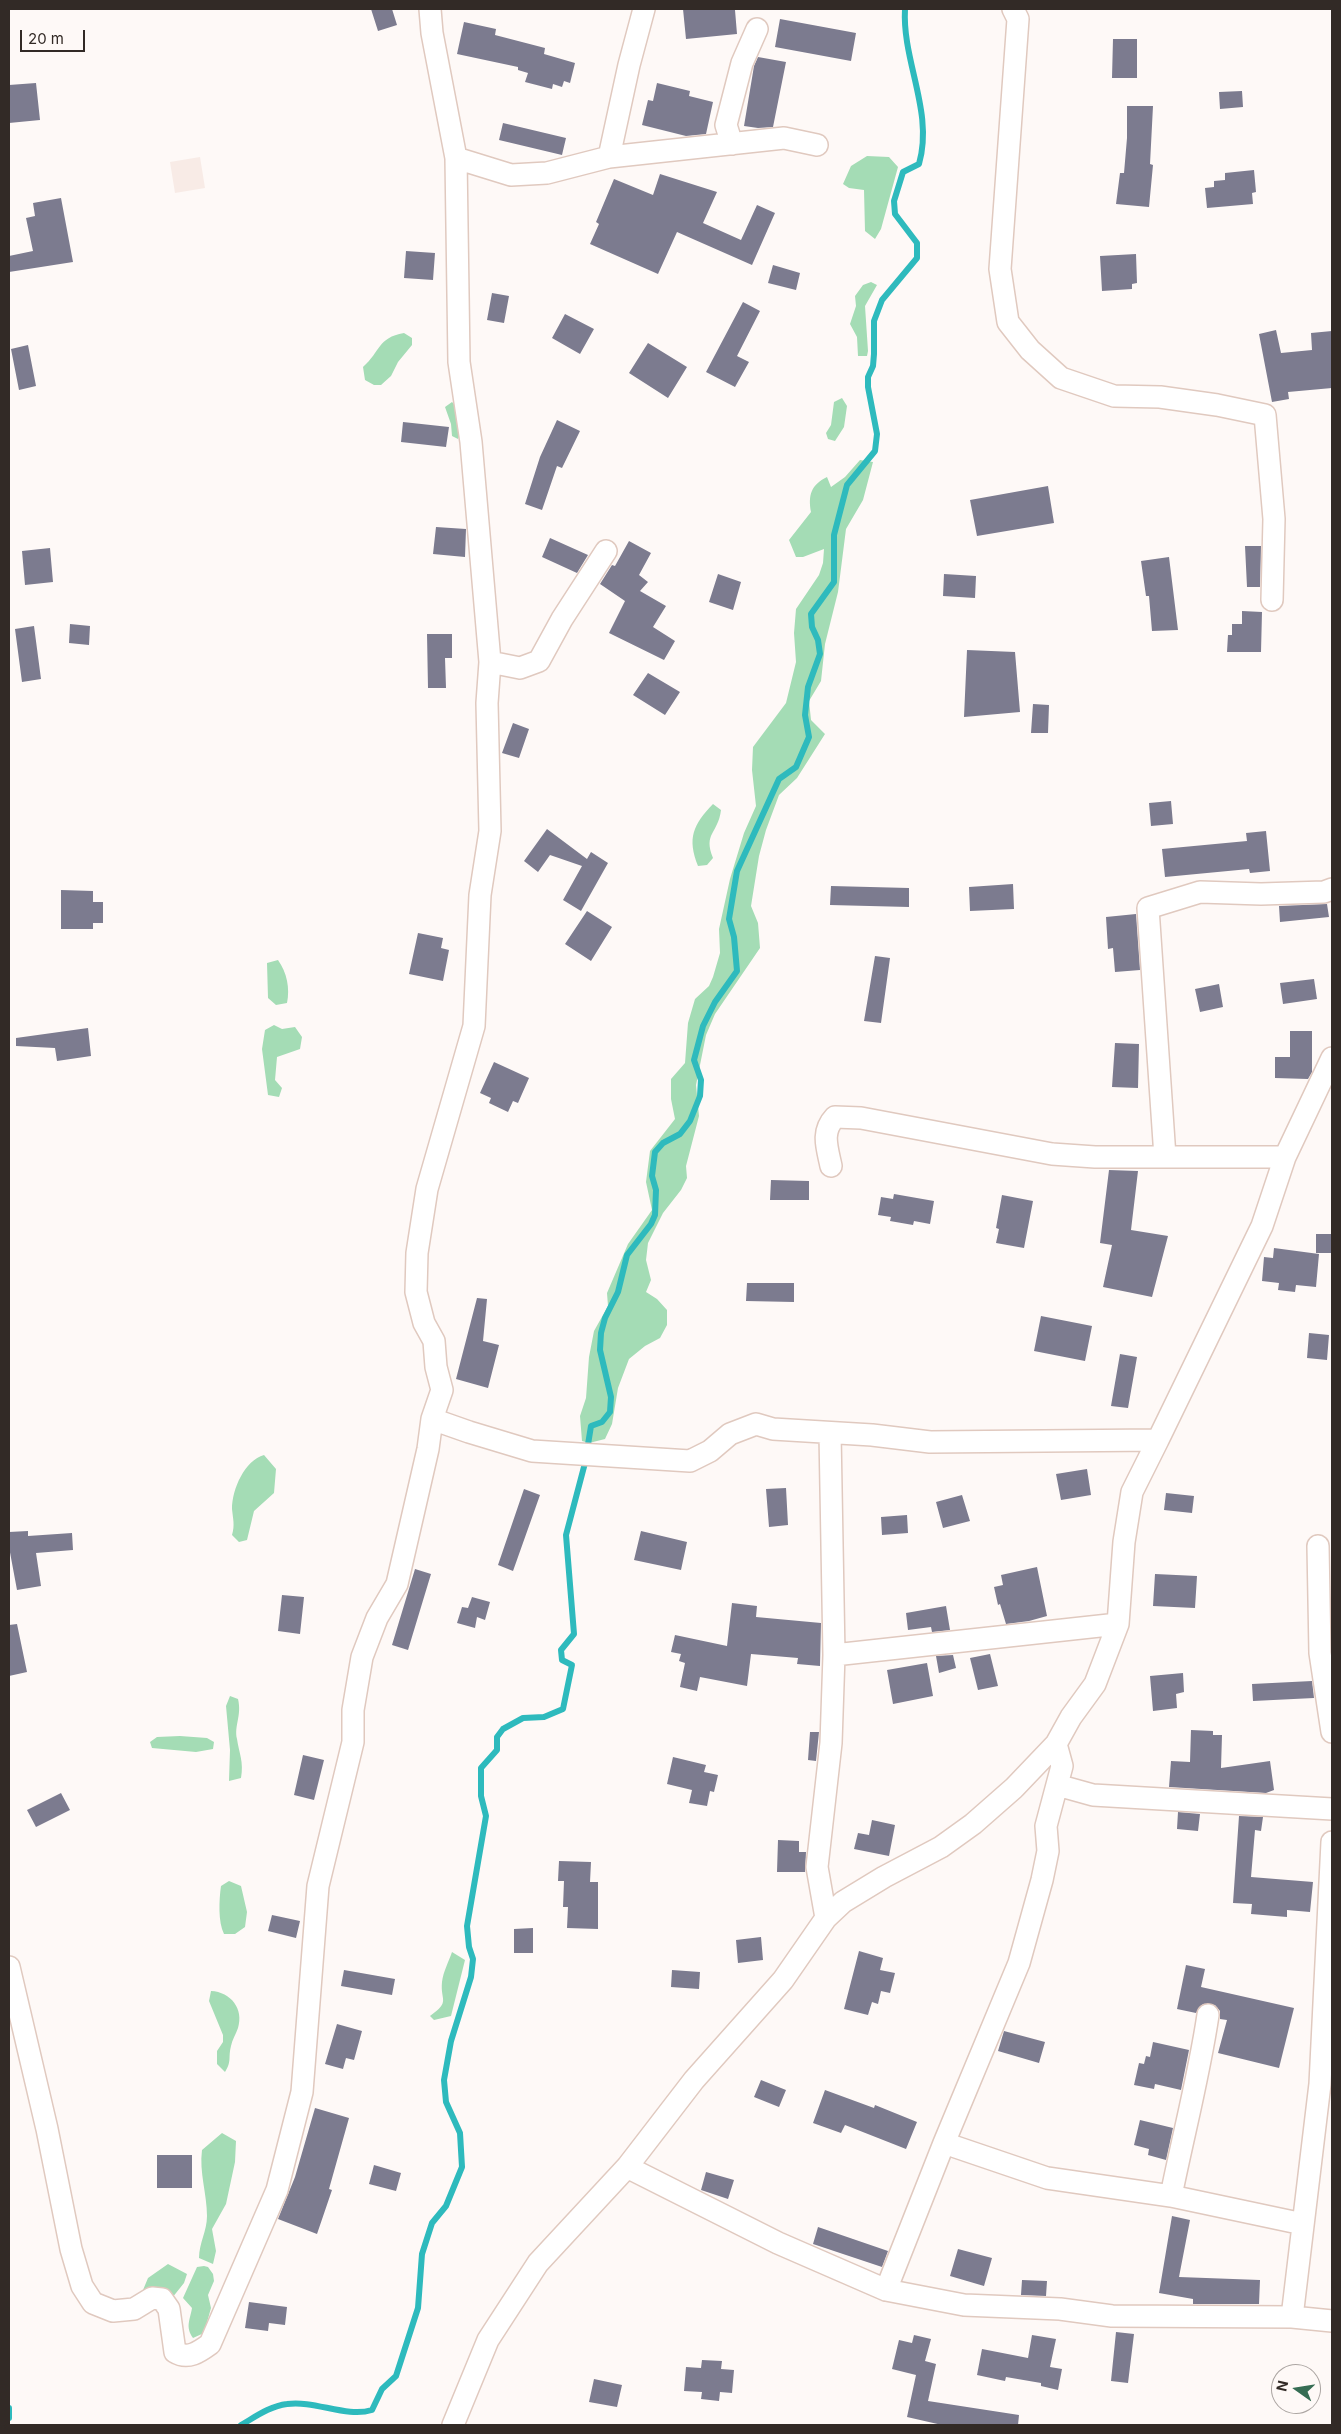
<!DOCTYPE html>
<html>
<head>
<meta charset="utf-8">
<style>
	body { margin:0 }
	#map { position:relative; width:1341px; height:2434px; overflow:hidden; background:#fef9f7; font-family:Inter,sans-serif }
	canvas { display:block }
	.frame { position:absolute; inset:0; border:10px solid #322a26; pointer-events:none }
	.north { position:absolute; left:1271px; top:2364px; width:50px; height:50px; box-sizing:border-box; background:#fef9f7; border:1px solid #aca6a3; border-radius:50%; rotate:283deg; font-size:14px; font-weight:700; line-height:20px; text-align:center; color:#322a26 }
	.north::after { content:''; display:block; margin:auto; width:18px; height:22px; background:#366d54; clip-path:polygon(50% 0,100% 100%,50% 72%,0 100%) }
	.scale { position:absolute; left:20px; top:30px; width:65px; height:22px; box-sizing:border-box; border:2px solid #322a26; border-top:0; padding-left:6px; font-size:15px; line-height:18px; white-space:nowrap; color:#322a26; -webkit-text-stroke:4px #fef9f7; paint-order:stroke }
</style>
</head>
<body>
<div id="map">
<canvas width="1341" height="2434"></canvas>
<div class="frame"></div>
<div class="north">N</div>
<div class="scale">20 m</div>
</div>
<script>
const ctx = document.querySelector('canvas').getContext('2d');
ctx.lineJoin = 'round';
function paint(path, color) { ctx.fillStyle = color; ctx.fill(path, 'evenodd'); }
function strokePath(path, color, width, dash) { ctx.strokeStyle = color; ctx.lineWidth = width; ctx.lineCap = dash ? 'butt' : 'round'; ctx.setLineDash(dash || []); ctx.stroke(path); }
paint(new Path2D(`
	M200,157L205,188L175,193L170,162Z`), '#f8ebe6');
paint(new Path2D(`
	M867,156L889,157L898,167L881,229L875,239L865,231L864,190L849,188L843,184L851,166Z
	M871,282L877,285L865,306L868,351L867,356H858L857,337L850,324L856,306L855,296L863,285Z
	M404,333L412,338V345L398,362L391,376L381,385H374L365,380L363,367C381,351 377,338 404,333Z
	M842,398L847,406L844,427L835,441L828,439L826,433L831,425L834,402Z
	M452,402L457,407L461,432L458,439L452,436L451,424L445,407Z
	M860,460L873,462L863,500L846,529L838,592L825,644L821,681L809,701L811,720L825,734L797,778L779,795L766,830L759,856L751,906L758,923L760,948L715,1014L706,1035L696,1085L699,1116L686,1166L687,1178L681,1190L663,1213L648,1243L646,1260L651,1280L646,1292L657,1299L667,1310V1325L660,1338L645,1346L629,1359L618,1388L612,1424L605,1439L589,1443L582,1441L580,1416L586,1398L589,1357L594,1331L608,1306L607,1293L628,1244L652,1210L646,1182L650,1151L675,1119L671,1099V1079L685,1063L688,1023L695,999L709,986L713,977L720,953L719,929L730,879L744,833L756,806L752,770L753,747L786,703L796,662L794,633L796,609L819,575L823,563L824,549L803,557H796L789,540L811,512C808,495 811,485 827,477L831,487L845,477Z
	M713,804L721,810C718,834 703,833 713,858L707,865L698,866C687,838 693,825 713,804Z
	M278,960C287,973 290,988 287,1003L276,1005L268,998L267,963Z
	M274,1025L282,1029L295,1027L302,1037L300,1049L277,1057L275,1080L282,1088L279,1097L268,1095L262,1049L265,1030Z
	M264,1455L276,1469L274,1493L254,1511L247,1540L239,1542L232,1535C235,1525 233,1519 232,1509C232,1489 245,1460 264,1455Z
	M230,1696L238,1699C242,1716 234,1725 237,1739C239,1753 244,1762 241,1778L229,1781L230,1750L226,1706Z
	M180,1736L207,1738L214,1742L213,1749L196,1752L152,1748L150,1742L157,1737Z
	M229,1881L241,1886L247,1912L245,1927L235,1934H224C218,1922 219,1900 221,1886Z
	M452,1952L465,1960L451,2016L434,2020L430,2016C451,2001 440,2001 442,1982C443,1972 449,1961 452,1952Z
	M211,1991C231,1992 244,2009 238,2028C236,2034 232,2040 231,2046C228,2058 232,2061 225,2072L217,2064V2051L223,2042V2035L209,2001Z
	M222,2133L236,2141L235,2162L226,2204L212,2229L216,2251L213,2264L199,2258C199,2243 207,2231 207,2216C207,2194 199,2172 202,2150Z
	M168,2264L187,2274L184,2283L172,2298L147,2296L143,2290L148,2278Z
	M204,2266L208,2267L213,2274L214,2281L208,2295L211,2308L204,2333L193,2338C185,2327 190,2320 192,2308L183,2298L197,2267Z`), '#a4dcb5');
strokePath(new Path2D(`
	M9,2408V2418
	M241,2425C255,2417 270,2406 287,2404C315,2400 346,2418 372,2410L382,2389L396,2376L418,2308L422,2254L432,2223L446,2206L462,2167L460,2133L446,2102L444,2080L451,2041L471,1977L473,1959L469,1947L467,1926L486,1816L481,1796V1768L497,1750V1737L503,1729L523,1718L544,1717L563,1709L572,1665L562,1660L561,1650L574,1634L566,1535L585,1463L591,1426L602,1422L610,1412L611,1397L600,1350L601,1333L605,1318L618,1292L627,1255L651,1224L655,1215L656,1190L652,1176L655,1152L663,1143L680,1134L690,1121L700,1096L701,1080L694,1060L703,1026L715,1002L737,971L734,937L729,919L737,871L779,779L796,767L809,737L805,715L808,687L820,654L818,640L812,627L811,614L834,582V535L847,485L875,451L877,434L868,387V377L873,366L874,354V321L882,300L917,258V243L895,214L894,201L903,172L919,164C934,112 902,61 905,9`), '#2ebabd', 6);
paint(new Path2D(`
	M371,9H392L397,25L378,31Z
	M683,9L735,10L737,34L686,39Z
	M780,19L856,33L851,61L775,47Z
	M464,22L496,29L495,35L545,48L544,54L575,63L570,83L564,81L562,87L553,84L552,89L525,82L528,73L518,70V67L457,54Z
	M1113,39H1137V78H1112Z
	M758,57L786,62L773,127L758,128L744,126L754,66Z
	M36,83L40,120L9,123V85Z
	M657,83L690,91L689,96L713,102L706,134L686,136L642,125L648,100L653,101Z
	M1242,91L1243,107L1220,109L1219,92Z
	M1127,106H1153L1150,164L1153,165L1149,207L1116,204L1120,173H1124L1127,138Z
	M503,123L566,138L562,155L499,140Z
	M1254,170L1256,192L1252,193L1253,204L1207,208L1205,188L1214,187V181L1225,180V173Z
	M660,174L717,192L703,223L741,240L757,205L775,213L752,265L677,232L658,274L590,244L599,224L596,222L614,179L653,195Z
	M61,198L73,262L9,272V256L33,251L26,218L35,216L33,203Z
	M406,251L435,253L433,280L404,278Z
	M1136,254L1137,283L1132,284V289L1102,291L1100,256Z
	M773,265L800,273L796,290L768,283Z
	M492,293L509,296L504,323L487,320Z
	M743,302L760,311L737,356L749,362L735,387L706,372Z
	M565,314L594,329L580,354L552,338Z
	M1276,330L1281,353L1312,350L1311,333L1332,331V388L1288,392L1289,399L1272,402L1259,334Z
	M648,343L687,367L668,398L629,373Z
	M28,345L36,386L19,390L11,349Z
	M557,420L580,431L562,468L557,466L542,510L525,504L540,457Z
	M403,422L449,427L446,447L401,442Z
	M1048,486L1054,523L977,536L970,500Z
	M436,527L466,529L465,557L433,554Z
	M550,538L588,555L577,573L542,557Z
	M629,541L651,553L639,575L648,582L640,591L666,606L653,627L675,641L664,660L609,633L625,601L600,584L612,565L615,566Z
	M1245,546H1261L1260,587H1247Z
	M50,548L53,582L25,585L22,551Z
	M1169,557L1178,630L1152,631L1149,596H1146L1141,561Z
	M718,574L741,582L733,610L709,602Z
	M944,574L976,576L975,598L943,596Z
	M1242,611L1262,612L1261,652H1227L1228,635H1232V624H1242Z
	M70,624L90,626L89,645L69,643Z
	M34,626L41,679L22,682L15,629Z
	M427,634H452V658H445L446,688H428Z
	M967,650L1015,652L1020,712L964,717Z
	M648,673L680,692L665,715L633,695Z
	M1033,704L1049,705L1048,733H1031Z
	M513,723L529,729L519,758L502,753Z
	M1171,801L1173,824L1151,826L1149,803Z
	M547,829L587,859L591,852L608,863L581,911L563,900L582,866L550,855L538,872L524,861Z
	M1266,831L1270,871L1250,873L1249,869L1165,877L1162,849L1247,841L1246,833Z
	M1013,884L1014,909L970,911L969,887Z
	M831,886L909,888V907L830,905Z
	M61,890L93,891V902H103V923H93V929H61Z
	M1327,904L1329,917L1280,922L1279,906Z
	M587,911L612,927L591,961L565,944Z
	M1136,914L1140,970L1115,972L1113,948L1108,949L1106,917Z
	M418,933L443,938L441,948L449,950L443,981L409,974Z
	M875,956L890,958L881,1023L864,1021Z
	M1314,979L1317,999L1283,1004L1280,983Z
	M1219,984L1223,1007L1200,1012L1195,989Z
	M88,1028L91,1056L57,1061L55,1048L16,1046V1038Z
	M1290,1031H1312V1072L1308,1079L1275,1078V1057H1290Z
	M1115,1043L1139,1044L1138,1088L1112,1087Z
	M494,1062L529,1078L518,1103L513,1101L508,1112L489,1103L491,1098L480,1093Z
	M1109,1170L1138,1171L1131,1230L1168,1236L1152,1297L1103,1287L1112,1245L1100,1243Z
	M771,1180L809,1181V1200H770Z
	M894,1194L934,1201L930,1224L914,1221L913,1225L890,1221L891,1217L878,1215L881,1197L893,1199Z
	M1002,1195L1033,1201L1024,1248L996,1243L999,1229L996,1228Z
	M1316,1234H1332V1253H1316Z
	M1274,1248L1319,1254L1316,1287L1296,1285L1295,1292L1278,1290L1279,1283L1262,1281L1264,1257L1273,1258Z
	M747,1283H794V1302L746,1301Z
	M477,1298L487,1299L483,1341L499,1345L488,1388L456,1379Z
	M1041,1316L1092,1326L1085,1361L1034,1351Z
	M1309,1333L1329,1335L1327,1360L1307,1358Z
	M1120,1354L1137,1357L1128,1408L1111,1406Z
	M1087,1469L1091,1495L1061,1500L1056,1474Z
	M786,1488L788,1525L769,1527L766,1489Z
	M524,1489L540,1495L513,1571L498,1565Z
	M1166,1493L1194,1496L1192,1513L1164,1510Z
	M962,1495L970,1521L943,1528L936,1502Z
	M907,1515L908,1533L882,1535L881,1517Z
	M28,1531V1536L72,1533L73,1550L36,1553L41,1586L17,1590L9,1547V1532Z
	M641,1531L687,1542L681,1570L634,1560Z
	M1037,1567L1047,1616L1029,1621L1006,1624L1000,1604L998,1605L994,1587L1003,1585L1001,1575Z
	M415,1569L431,1574L408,1650L392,1645Z
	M1155,1574L1197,1576L1195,1608L1153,1606Z
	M282,1595L304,1597L300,1634L278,1631Z
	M472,1597L490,1602L485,1620L477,1617L475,1628L457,1623L462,1607L468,1608Z
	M732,1603L757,1606L756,1617L821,1623L820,1666L797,1664L798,1658L751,1654L747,1686L700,1677L697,1691L680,1687L685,1663L679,1661L681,1654L671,1652L675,1635L727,1646Z
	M946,1606L950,1630L932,1632L931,1627L908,1630L906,1613Z
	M17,1624L27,1672L9,1676V1625Z
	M990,1654L998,1686L978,1690L970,1658Z
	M953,1655L956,1668L939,1673L936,1656Z
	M927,1663L933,1696L893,1704L887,1670Z
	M1183,1673L1184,1692L1176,1694L1177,1708L1153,1711L1150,1676Z
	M1312,1681L1314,1698L1253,1701L1252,1684Z
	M1191,1730L1213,1731V1735H1222L1221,1768L1270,1761L1274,1790L1266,1793L1169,1787L1171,1761L1190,1762Z
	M810,1732H819L816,1761L808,1760Z
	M303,1755L324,1760L314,1800L294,1795Z
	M673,1757L706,1765L704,1772L718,1775L714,1792L710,1791L707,1806L689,1803L692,1790L667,1784Z
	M61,1793L70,1810L36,1827L27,1810Z
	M1178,1812L1200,1814L1198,1831L1177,1829Z
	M1239,1816L1263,1817L1261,1831L1255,1830L1251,1877L1313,1882L1310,1912L1287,1910V1917L1251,1914L1252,1904L1233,1903Z
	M872,1820L895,1825L889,1856L854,1849L858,1833L869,1835Z
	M778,1840L799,1841V1852H806L805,1872H777Z
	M559,1861L591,1862L590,1882H598V1929L567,1928L568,1907H563L564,1881H558Z
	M272,1915L300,1921L296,1938L268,1931Z
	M533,1928V1953H514V1929Z
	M761,1937L763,1960L738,1963L736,1940Z
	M859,1951L883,1958L880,1970L895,1973L890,1993L881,1991L878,2004L872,2002L868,2015L844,2009Z
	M1186,1965L1205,1969L1201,1987L1294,2008L1279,2068L1218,2053L1227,2020L1220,2019V2011L1215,2005L1203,2004L1196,2013L1177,2009Z
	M344,1970L395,1979L392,1995L341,1986Z
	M672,1970L700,1972L699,1989L671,1987Z
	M337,2024L362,2031L354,2060L346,2058L343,2069L325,2064Z
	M1004,2031L1045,2042L1039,2063L998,2051Z
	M1153,2042L1189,2050L1181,2090L1155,2084L1154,2089L1134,2085L1139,2063L1144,2064L1146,2056L1150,2057Z
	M761,2080L786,2090L779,2107L754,2097Z
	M825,2090L874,2108L875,2105L917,2122L906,2149L845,2125L841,2133L813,2123Z
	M315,2108L349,2118L329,2189L332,2190L317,2234L278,2219L295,2177Z
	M1140,2120L1173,2128L1166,2160L1148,2155L1149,2149L1134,2145Z
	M157,2155H192V2188H157Z
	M374,2165L401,2173L396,2191L369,2184Z
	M706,2172L734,2180L728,2199L701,2190Z
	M1172,2216L1190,2220L1179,2277L1260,2280L1259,2304H1193V2299L1159,2293Z
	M818,2227L888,2251L882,2267L813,2244Z
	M958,2249L992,2258L984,2286L950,2276Z
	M1022,2280L1047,2281L1046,2296L1021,2295Z
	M249,2302L287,2307L285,2325L269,2323L268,2331L245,2328Z
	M1116,2332L1134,2334L1128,2383L1111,2381Z
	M914,2335L931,2339L925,2361L936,2364L928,2401L1019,2415L1018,2425H942L907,2417L916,2375L892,2369L899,2340L912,2343Z
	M1032,2335L1056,2339L1050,2367L1062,2369L1058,2390L1041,2386V2383L1006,2377L1005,2381L977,2375L982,2349L1028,2358Z
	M702,2360L722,2361L721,2369L734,2370L732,2393L720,2392L719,2401L701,2399L702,2392L684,2391L686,2367L701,2368Z
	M594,2379L622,2385L617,2407L589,2402Z`), '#7c7b8f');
const minor = new Path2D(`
	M1013,9L1018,19L1000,269L1008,322L1030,350L1061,378L1114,396L1160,397L1217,405L1265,415L1274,519L1272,600
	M732,144L726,125L742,63L757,29
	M609,157L629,65L644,9
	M456,158L511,175L547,173L609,157L784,138L817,145
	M490,662L520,668L539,661L562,619L606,551
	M1165,1157L1148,908L1200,892L1261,894L1324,892L1332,889
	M831,1166C827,1147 821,1132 835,1117L861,1118L1052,1154L1095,1157H1285
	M432,1419L469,1432L532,1451L690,1461L710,1451L730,1434L756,1424L773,1429L872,1435L930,1442L1158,1440L1262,1226L1285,1157L1332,1058
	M1318,1546L1320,1653L1332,1732
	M834,1655L1118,1624
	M1057,1785L1093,1795L1332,1809
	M826,1918L843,1902L884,1877L941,1847L973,1824L1014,1788L1056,1744L1071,1717L1095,1684L1118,1624L1124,1542L1132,1492L1158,1440
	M9,1967L47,2129L71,2249L82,2286L93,2303L113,2311L134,2309L152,2298L162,2299L169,2309L175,2352C188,2360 199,2352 210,2344L277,2190L302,2092L318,1886L353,1742V1710L362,1657L377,1618L397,1584L428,1449L432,1419L442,1390L436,1367L434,1341L424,1323L416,1292L417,1253L427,1189L474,1026L480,895L490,831L487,703L490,662L471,442L459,362L456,158L432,33L430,9
	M944,2143L1047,2178L1171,2196L1303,2224
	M627,2167L778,2243L886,2290L964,2305L1060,2309L1112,2316L1292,2317L1332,2321
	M1171,2196C1183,2136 1199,2076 1208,2015
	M886,2290L944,2143L1019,1963L1042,1880L1048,1851L1046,1826L1062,1766L1056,1744
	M1292,2317L1320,2084L1332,1842
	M453,2425L488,2340L538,2263L627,2167L694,2080L783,1980L826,1918L817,1867L831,1743L834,1655L830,1433`);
strokePath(minor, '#e0c9bf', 24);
strokePath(minor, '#fff', 21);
</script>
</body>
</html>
